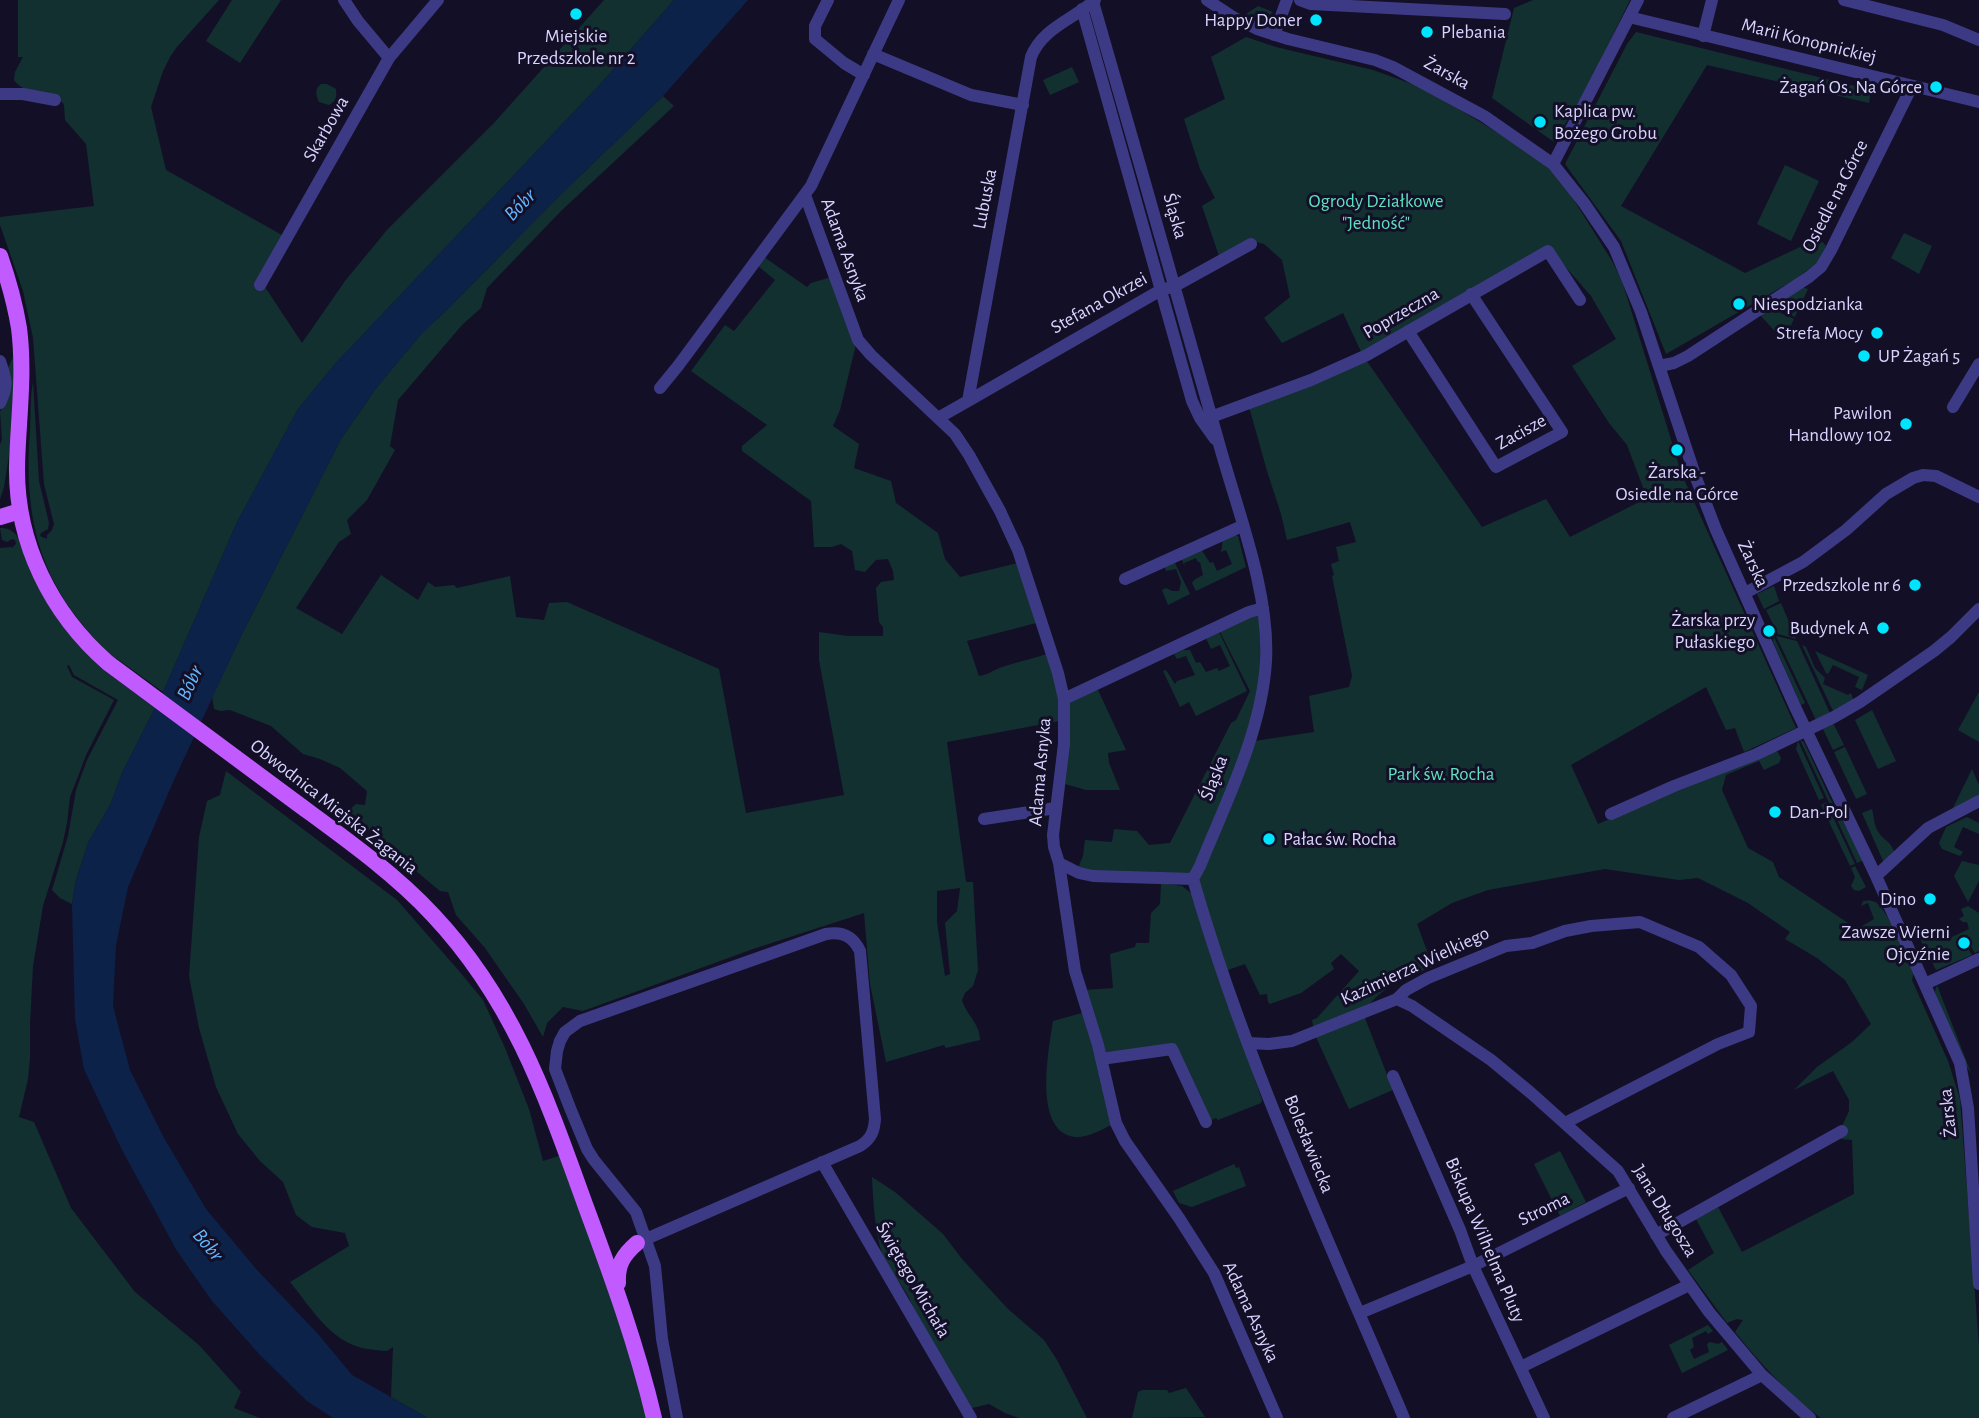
<!DOCTYPE html>
<html>
<head>
<meta charset="utf-8">
<style>
	body { margin:0 }
	canvas { display:block; background:#130f26 }
</style>
</head>
<body>
<canvas width="1979" height="1418"></canvas>
<script>
const ctx = document.querySelector('canvas').getContext('2d');
ctx.lineJoin = 'round';
function paint(path, color) { ctx.fillStyle = color; ctx.fill(path, 'evenodd'); }
function strokePath(path, color, width, dash) { ctx.strokeStyle = color; ctx.lineWidth = width; ctx.lineCap = dash ? 'butt' : 'round'; ctx.setLineDash(dash || []); ctx.stroke(path); }
function label(font, color, halo, rows, align = 'center') {
  ctx.font = font + ' "Alegreya Sans",sans-serif'; ctx.lineWidth = 6; ctx.setLineDash([]); ctx.textBaseline = 'middle'; ctx.strokeStyle = halo; ctx.fillStyle = color; for (const [text, x, y, turn = 0] of rows) {
    ctx.save(); ctx.translate(x, y); ctx.rotate((+turn || 0) * Math.PI / 180); ctx.textAlign = isNaN(turn) ? turn : align; if (halo) ctx.strokeText(text, 0, 0); ctx.fillText(text, 0, 0); ctx.restore();
  }
}
paint(new Path2D(`
	M18,0H219L176,48L170,57L163,71L151,107L166,170L282,235L265,287L302,343L345,281L387,230L494,123L604,0H674L604,80L334,365L298,409L237,522L163,692L116,658H114C42,590 23,526 30,430C31,414 30,396 33,382L39,481L49,523L48,529L41,533L40,536L47,539V535L52,530L54,524L44,484L33,338L23,291L0,225V217L94,206L86,144L65,120L64,105C62,102 60,99 56,97C43,88 24,95 14,80L15,72L23,57H18Z
	M232,0H281L240,63L206,41Z
	M1533,0H1630L1586,90L1554,142L1492,98L1514,8Z
	M1258,6L1273,12L1263,23H1255L1243,16Z
	M1636,32L1871,90L1869,103L1707,65L1621,206L1745,273L1819,238L1826,246L1820,261L1794,280L1666,354L1621,241L1565,164L1627,44Z
	M1246,37L1276,47L1373,70L1426,89L1544,161L1569,192L1612,261L1622,281L1682,475L1796,728L1744,752L1735,728L1726,730L1706,687L1571,765L1598,824L1701,780L1777,751L1781,758L1779,763L1764,770L1759,761L1726,775L1722,790L1748,848L1773,862L1779,877L1857,929L1874,919L1868,903L1861,906L1863,901C1869,900 1874,900 1879,905C1889,915 1908,958 1914,972L1912,980L1948,1061L1960,1099L1979,1346V1418H1821C1788,1394 1760,1363 1735,1332L1743,1320L1737,1319L1727,1323L1688,1270L1714,1253L1696,1219L1718,1207L1742,1252L1854,1194L1852,1140L1841,1139L1843,1124L1849,1111V1100L1833,1071L1794,1090L1817,1067L1852,1042L1871,1024L1845,980L1817,958L1785,939L1790,932L1748,903L1698,878L1679,880L1605,869L1488,890L1452,903L1417,924L1433,967C1405,977 1380,987 1363,1013L1393,1090L1349,1109L1315,1035L1312,1020L1317,1018L1359,971L1341,954L1331,963L1334,969L1301,993L1270,1004L1268,1002L1267,994L1260,995L1245,964L1228,970L1242,1042L1262,1100L1261,1103L1218,1120L1216,1118L1209,1121L1177,1052L1104,1056L1085,990L1113,988L1110,954L1135,947L1136,943H1149L1151,913L1160,904L1161,883L1182,886L1191,893L1193,878L1091,873L1078,868L1083,856L1085,840L1112,842L1114,829L1137,831L1149,845L1170,843L1231,723L1236,720L1250,691L1219,630L1259,613C1265,657 1257,699 1248,742L1314,732L1309,696L1349,687L1352,676L1332,576L1334,575L1331,564L1339,561L1336,547L1356,542L1350,522L1287,540L1281,514L1267,471L1248,403L1363,356L1343,313L1282,343L1264,318L1290,297L1282,260L1264,244L1249,240L1219,256L1202,206L1215,198L1200,169L1184,119L1225,99L1211,57ZM1550,249L1591,296L1616,339L1572,366L1609,423L1627,445L1647,498L1570,537L1546,499L1482,527L1364,357Z
	M1072,67L1079,82L1050,95L1043,80Z
	M321,84H327L336,89C337,97 336,101 329,105L319,102C316,95 314,89 321,84Z
	M663,96L674,106L561,211L487,288L481,308L462,325L398,400L390,446L395,450L367,500L347,520L351,534L339,542L296,608L342,634L381,575L418,600L428,582L435,587L454,585L457,588L510,576L516,617L544,620L549,603L567,602L719,669L746,813L844,795L819,660V632L848,636H883V627L879,622L876,588L881,582L894,580L893,571L888,559L876,560L865,572L855,570L852,551L841,544L832,547H814L811,501L742,451V446L767,425L691,371L725,325L734,331L775,280L758,266L764,257L807,287L811,283L835,276L857,340L840,410L833,426L859,444L854,468L891,481L896,503L938,533L945,559L960,577L1022,562L1040,622L967,641L979,676C986,675 989,673 995,670C1012,662 1033,660 1051,652L1065,720L947,742L966,882H973L978,970L973,986L965,993L962,1000C966,1015 980,1023 980,1040L946,1048L944,1045L886,1062L870,984L864,913L753,949L583,1011L563,1007L547,1023L543,1037L524,1004L485,948L456,915L448,892L440,891L375,837L373,833L349,817V810L356,804L365,805L367,791L340,768L320,759L303,754L271,726L230,710L220,711L214,709L212,697L242,634L341,439L377,387L422,333L449,308L553,202ZM960,888L957,911L945,923L950,974L945,976L937,922V891Z
	M1785,165L1819,181L1791,241L1757,224Z
	M1904,233L1932,246L1919,274L1891,258Z
	M1802,287L1808,289L1795,317L1772,307Z
	M1770,308L1794,319L1784,339H1782L1760,315Z
	M14,355V423L4,487L0,499V445L2,439L0,412L7,397L6,372Z
	M0,528C23,527 23,556 31,573C49,612 74,641 106,669L105,671L155,708L122,773L111,803L88,843L76,880L72,904L60,898L52,890L68,836L76,790L87,760L118,700L74,675L69,665L67,666L72,677L114,700L87,753L70,797L67,823L63,842L43,906L33,966L30,1024V1058L28,1079L19,1117L34,1122L71,1208L135,1292L199,1345L241,1392L234,1408L260,1418H0V548L11,547L12,548L16,544L15,540L12,539L7,542L2,540Z
	M1234,534L1238,536L1246,567L1196,591L1192,583L1194,580L1203,575L1200,562H1198L1196,558L1184,563L1185,567L1181,558L1201,549L1210,563L1213,562L1217,571L1232,564L1226,550L1221,552L1223,539Z
	M1174,561L1190,594L1168,605L1162,590L1166,588L1172,591H1179L1181,582L1176,569L1166,571L1164,565Z
	M1774,586L1779,601L1764,609L1757,594Z
	M1781,603L1796,639L1778,634L1766,610Z
	M1218,630L1247,691L1196,716L1189,702L1180,707L1163,671L1166,670L1175,684L1177,681L1195,675L1186,656L1177,659L1174,654L1183,650H1190L1196,663L1200,662L1206,672L1217,668L1219,671L1230,666L1220,645L1211,649L1205,636Z
	M1776,636L1797,641L1830,713L1816,720Z
	M1774,637L1805,703L1801,705L1773,642Z
	M1802,645L1806,647L1815,668L1825,678L1823,684L1848,695L1851,693L1853,699L1852,701L1834,711L1832,709Z
	M1815,651L1868,675L1862,690L1855,687L1859,677L1833,665L1828,674L1826,673Z
	M1097,688L1126,750L1108,753L1109,763L1120,790H1086L1065,784L1070,734L1069,703Z
	M1979,692V742L1958,730Z
	M1872,710L1896,761L1878,769L1855,720Z
	M1833,723L1844,745L1833,750L1823,729Z
	M1800,740L1804,742L1830,798L1864,860L1857,863Z
	M1798,741L1824,798L1819,800L1796,749Z
	M1845,747L1867,794L1856,799L1834,752Z
	M1972,769L1979,785V798L1951,812Z
	M226,771L397,900L459,971L483,1000L505,1048L529,1109L543,1161L562,1155L608,1281L650,1418H428L391,1397L393,1347L387,1351C378,1350 368,1350 359,1347C329,1339 309,1305 290,1282L349,1246L345,1233L312,1227L296,1215L283,1182L260,1161L238,1134L216,1087L199,1028L189,976L199,837L207,801L220,795Z
	M1826,802L1855,864L1850,866L1821,805Z
	M1872,809C1874,817 1874,826 1879,833C1885,842 1890,840 1894,852L1884,863L1862,813Z
	M1967,817L1979,823V834L1963,827L1954,847L1963,852L1960,856L1942,849L1939,843L1946,827Z
	M1962,861L1979,865V881L1968,902L1954,876Z
	M1855,866L1866,887L1859,891L1854,890L1851,886L1855,877L1851,868Z
	M1968,906L1979,913V951L1975,953L1970,945L1967,947L1972,955L1936,970L1918,935L1924,934L1931,941L1949,934L1952,937L1969,929L1967,922H1963L1959,919L1964,916L1961,909Z
	M1937,985L1971,1073L1966,1066L1936,997L1935,991Z
	M1082,1013L1096,1057L1111,1125C1101,1130 1087,1138 1075,1137C1032,1132 1049,1048 1053,1021Z
	M1560,1151L1586,1202L1560,1216L1534,1164Z
	M1234,1164L1236,1168L1239,1167L1246,1186L1192,1207L1179,1203L1173,1191Z
	M872,1177L895,1192L943,1234L962,1259L1008,1309L1044,1340L1057,1360L1087,1418H1019L1005,1413L989,1404L972,1408L914,1312C910,1290 890,1275 882,1254C875,1232 873,1200 872,1177Z
	M1708,1325L1713,1331L1708,1334L1706,1331L1692,1338L1694,1347L1690,1350L1694,1359L1709,1352L1707,1344L1710,1342L1718,1344L1722,1342L1728,1350L1682,1373L1669,1345Z
	M1186,1388L1205,1417L1132,1418L1138,1392L1142,1390H1167L1169,1393Z`), '#12302f');
paint(new Path2D(`
	M674,0H748L663,96L553,202L449,308L422,333L377,387L341,439L242,634L173,782L128,887L116,945L113,1006L130,1070L164,1138L206,1209L257,1270L318,1334L352,1375L428,1418H333L307,1401L260,1355L212,1301L177,1251L121,1148L84,1069L75,1019L72,904L76,881L88,843L111,803L122,773L163,692L237,522L298,409L334,365L604,80Z`), '#0c2248');
strokePath(new Path2D(`
	M344,0L358,21L389,58
	M828,0L815,26V39L844,63L864,75
	M1207,0L1233,17L1257,29L1288,39L1375,60L1393,67L1484,116L1553,164L1584,203L1614,247L1641,312L1696,478L1716,530L1796,709L1876,876L1960,1063L1968,1108L1979,1284
	M1300,0L1311,4L1505,14
	M1844,0L1943,25L1979,40
	M1093,2C1135,148 1177,293 1218,440C1236,507 1270,591 1266,661C1262,731 1226,802 1200,866L1193,879
	M1082,9L1192,401L1200,418L1215,439
	M1629,17L1979,102
	M1274,35L1287,0
	M1703,36L1712,0
	M873,54L971,95L1023,105
	M0,94H23L55,100
	M1553,164L1638,0
	M805,195L858,340L871,355L955,434L969,455L1000,511L1018,550L1058,673L1064,699V744L1053,835L1054,847L1059,863L1075,971L1098,1045L1116,1123L1125,1141L1179,1218L1214,1273L1277,1418
	M260,285L389,58L438,0
	M1408,331L1496,467L1562,432L1471,294
	M0,361C6,379 9,385 0,403
	M1659,366L1674,363L1688,356L1809,277L1821,267L1831,250L1912,86
	M660,388L678,366L811,186L899,0
	M968,401L1161,290L1175,286L1251,244
	M1953,407L1979,364
	M1211,417L1311,380L1367,355L1548,251L1580,300
	M938,418L968,401L1031,57C1042,28 1074,19 1095,0
	M1125,579L1242,526
	M1745,593L1803,562L1846,530L1886,494L1913,478L1923,475L1936,476L1979,497
	M1064,699L1249,612L1263,608
	M1611,814L1674,786L1757,754L1834,717L1860,702L1934,651L1951,637L1979,609
	M984,819L1056,808
	M1059,863L1079,873L1093,876L1193,879
	M1876,876L1928,828L1979,801
	M1193,879C1246,1064 1329,1241 1404,1418
	M1925,984L1979,959
	M1397,999L1412,1006L1491,1060L1531,1093L1618,1171L1666,1251L1709,1312L1762,1375L1810,1418
	M1248,1043L1269,1044L1292,1041L1397,999L1406,990L1428,978L1506,946L1532,943L1565,931L1591,926L1640,922L1699,947L1731,975L1751,1006L1749,1032L1718,1044L1565,1123
	M1101,1059L1172,1049L1206,1122
	M1393,1076L1460,1230L1473,1266L1544,1418
	M822,1162L971,1418
	M1656,1235L1842,1131
	M637,1243L646,1239L860,1146C871,1139 874,1132 875,1119L860,951C853,936 842,931 826,934L580,1021L565,1032L560,1041L557,1051L555,1069L570,1108L587,1149L594,1160L636,1212L655,1266L662,1339L677,1418
	M1360,1313L1473,1266L1629,1188
	M1521,1367L1689,1285
	M1673,1418L1762,1375`), '#3d3a85', 12);
strokePath(new Path2D(`
	M0,256C8,279 15,304 19,328C25,375 18,420 17,467C16,543 51,613 108,663C168,707 227,751 286,795C337,833 390,869 433,915C514,1001 547,1099 586,1207C612,1277 637,1346 654,1418
	M0,517L20,511
	M618,1283C617,1265 623,1255 637,1243`), '#c25bff', 16);
for (const [x, y, r, color] of [
	[576,14,7,"#00e5ff"],
	[1316,20,7,"#00e5ff"],
	[1427,32,7,"#00e5ff"],
	[1936,87,7,"#00e5ff"],
	[1540,122,7,"#00e5ff"],
	[1739,304,7,"#00e5ff"],
	[1877,333,7,"#00e5ff"],
	[1864,356,7,"#00e5ff"],
	[1906,424,7,"#00e5ff"],
	[1677,450,7,"#00e5ff"],
	[1915,585,7,"#00e5ff"],
	[1883,628,7,"#00e5ff"],
	[1769,631,7,"#00e5ff"],
	[1775,812,7,"#00e5ff"],
	[1269,839,7,"#00e5ff"],
	[1930,899,7,"#00e5ff"],
	[1964,943,7,"#00e5ff"]
]) { const dot = new Path2D(); dot.arc(x, y, r, 0, 2 * Math.PI); ctx.fillStyle = color; ctx.fill(dot); strokePath(dot, '#130f26', 2.5); }
label('19px', '#d9d4ff', '#130f26', [
	["Happy Doner",1302,20],
	["Plebania",1441,32,"left"],
	["Miejskie",576,36,"center"],
	["Przedszkole nr 2",576,58,"center"],
	["Żagań Os. Na Górce",1922,87],
	["Kaplica pw.",1554,111,"left"],
	["Bożego Grobu",1554,133,"left"],
	["Niespodzianka",1753,304,"left"],
	["Strefa Mocy",1863,333],
	["UP Żagań 5",1878,356,"left"],
	["Pawilon",1892,413],
	["Handlowy 102",1892,435],
	["Żarska -",1677,472,"center"],
	["Osiedle na Górce",1677,494,"center"],
	["Przedszkole nr 6",1901,585],
	["Żarska przy",1755,620],
	["Pułaskiego",1755,642],
	["Budynek A",1869,628],
	["Dan-Pol",1789,812,"left"],
	["Pałac św. Rocha",1283,839,"left"],
	["Dino",1916,899],
	["Zawsze Wierni",1950,932],
	["Ojcyźnie",1950,954]
], 'right');
label('19px', '#d9d4ff', '#130f26', [
	["Marii Konopnickiej",1809,41,14],
	["Żarska",1447,73,29],
	["Skarbowa",326,129,-60],
	["Osiedle na Górce",1835,196,-63],
	["Lubuska",985,199,-79],
	["Śląska",1175,216,74],
	["Adama Asnyka",845,250,70],
	["Stefana Okrzei",1099,303,-29],
	["Poprzeczna",1401,313,-30],
	["Zacisze",1521,432,-29],
	["Żarska",1753,564,65],
	["Adama Asnyka",1040,772,-85],
	["Śląska",1214,778,-69],
	["Obwodnica Miejska Żagania",334,807,38],
	["Kazimierza Wielkiego",1415,966,-25],
	["Żarska",1948,1113,-96],
	["Bolesławiecka",1309,1144,68],
	["Stroma",1544,1209,-26],
	["Jana Długosza",1665,1211,58],
	["Biskupa Wilhelma Pluty",1485,1240,67],
	["Świętego Michała",913,1280,60],
	["Adama Asnyka",1251,1312,65]
]);
label('19px', '#5fe0c0', '#130f26', [
	["Ogrody Działkowe",1376,201],
	["\"Jedność\"",1376,223],
	["Park św. Rocha",1441,774]
]);
label('italic 21px', '#62b6ff', '#130f26', [
	["Bóbr",520,205,-46],
	["Bóbr",190,683,-65],
	["Bóbr",208,1245,50]
]);
</script>
</body>
</html>
